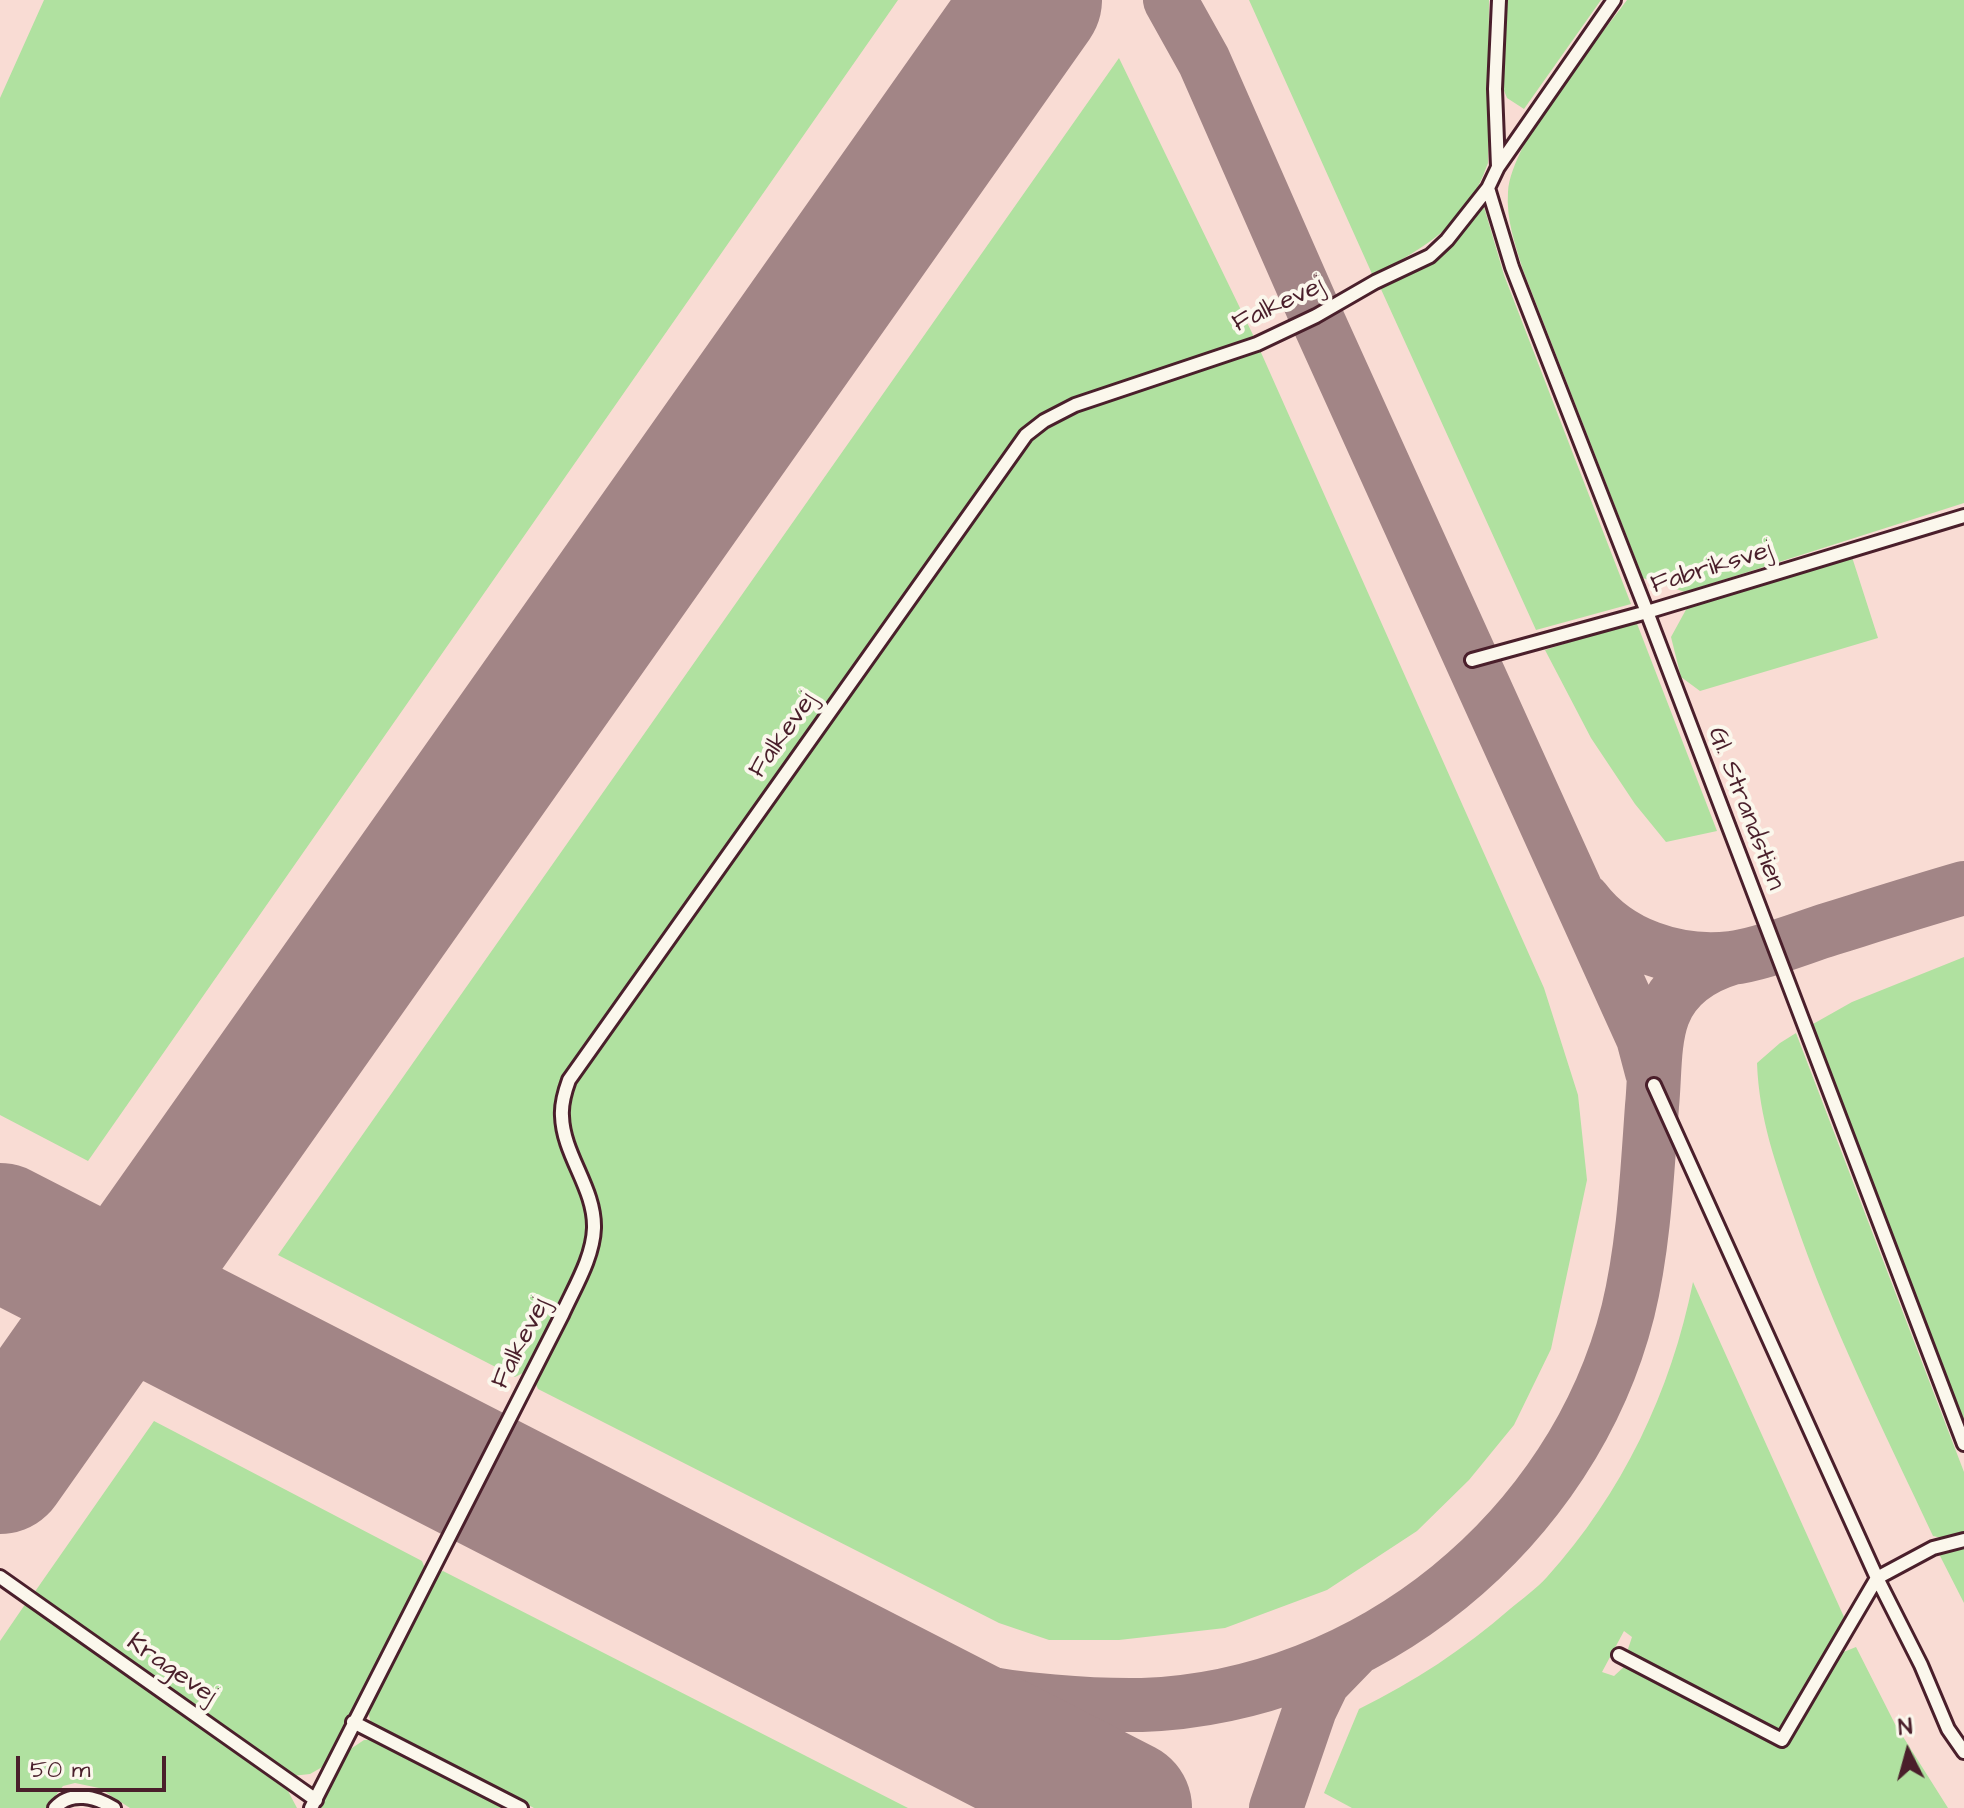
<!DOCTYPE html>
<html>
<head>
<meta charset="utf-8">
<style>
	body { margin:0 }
	#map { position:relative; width:1964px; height:1808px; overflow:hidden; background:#faebe1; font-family:"Architects Daughter",sans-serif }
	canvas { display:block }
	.north { position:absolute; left:1868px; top:1712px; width:80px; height:80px; -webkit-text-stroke:6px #fbf7ec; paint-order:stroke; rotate:354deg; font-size:22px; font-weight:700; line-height:32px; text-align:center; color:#4a1f2b }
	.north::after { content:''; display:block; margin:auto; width:28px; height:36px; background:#4a1f2b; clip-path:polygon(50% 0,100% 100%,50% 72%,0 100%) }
	.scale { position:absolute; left:16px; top:1756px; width:150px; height:36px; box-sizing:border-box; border:4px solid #4a1f2b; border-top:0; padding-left:10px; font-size:24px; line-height:28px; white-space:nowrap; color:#4a1f2b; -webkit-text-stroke:6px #fbf7ec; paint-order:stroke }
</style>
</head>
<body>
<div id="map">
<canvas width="1964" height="1808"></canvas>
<div class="north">N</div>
<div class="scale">50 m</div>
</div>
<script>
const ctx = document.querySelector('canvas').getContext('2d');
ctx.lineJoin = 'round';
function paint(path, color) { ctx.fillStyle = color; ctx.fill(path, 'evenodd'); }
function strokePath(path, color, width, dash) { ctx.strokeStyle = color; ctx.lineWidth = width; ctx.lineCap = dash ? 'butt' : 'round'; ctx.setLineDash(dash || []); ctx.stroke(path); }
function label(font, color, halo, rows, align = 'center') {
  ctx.font = font + ' "Architects Daughter",sans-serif'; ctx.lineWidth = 8; ctx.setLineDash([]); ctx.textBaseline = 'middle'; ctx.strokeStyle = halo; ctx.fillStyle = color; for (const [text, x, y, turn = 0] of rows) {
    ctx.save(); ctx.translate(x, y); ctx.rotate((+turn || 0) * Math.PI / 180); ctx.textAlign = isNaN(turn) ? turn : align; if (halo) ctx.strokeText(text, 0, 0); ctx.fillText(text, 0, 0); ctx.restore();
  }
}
paint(new Path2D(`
	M0,0H1964V1808H0Z`), '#f9dcd4');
paint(new Path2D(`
	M44,0H898L88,1161L0,1115V98Z
	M1249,0H1489L1488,163C1466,225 1428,245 1373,276Z
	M1507,0H1601L1524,109L1507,98L1503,88Z
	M1627,0H1964V503L1685,592L1643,578L1523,270C1515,244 1506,219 1508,192C1512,139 1594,45 1627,0Z
	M1119,58L1255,339L1021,433L588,1040C579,1053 566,1067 560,1082C541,1137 584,1170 588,1221C589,1235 584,1250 580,1264L525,1372L515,1377L278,1255Z
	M1484,207L1504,275L1631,604L1536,630L1380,287L1433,262Z
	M1259,348L1544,988L1578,1095L1587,1180L1551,1349L1514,1425L1469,1480L1417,1531L1327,1590L1225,1628L1119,1640H1049L999,1623L538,1389L534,1380C557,1335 612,1252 598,1202C585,1155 561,1138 573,1084L1015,457L1039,432L1081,409Z
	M1852,557L1878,638L1700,691L1681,677L1671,637L1688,606Z
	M1636,621L1717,831L1666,842L1635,804L1591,738L1545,650Z
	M1964,957V1423L1813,1024L1852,1002Z
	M1796,1033L1964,1472V1536L1946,1539L1933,1536C1884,1431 1831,1326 1794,1217C1776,1164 1759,1119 1757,1063L1780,1043Z
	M1693,1282L1844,1617L1780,1731L1631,1656L1628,1649L1632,1637L1624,1631L1602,1672L1614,1676L1626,1665L1783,1749L1841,1653L1856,1647L1895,1724L1948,1808H1352L1324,1793L1359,1709C1414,1682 1464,1649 1510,1609C1522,1599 1536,1589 1547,1577C1622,1494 1671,1392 1693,1282Z
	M154,1421L422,1561L425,1569L324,1766L310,1774L292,1776L34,1593Z
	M1964,1547V1603L1938,1552Z
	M443,1571L908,1808H534L371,1724L367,1706L435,1574Z
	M26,1603L288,1791L297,1808H130L99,1788L75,1783L63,1786L46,1808H0V1641Z
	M364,1740H377L509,1808H317L346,1752Z`), '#b0e1a0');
strokePath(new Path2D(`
	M1170,0L1204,61L1316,316L1643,1038L1652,1072
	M939,135C960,91 980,47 992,0
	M1584,900C1618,945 1677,964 1731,958C1760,955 1801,938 1830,929C1875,915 1919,901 1964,888
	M795,1638C851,1655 908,1676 965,1689C1016,1700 1090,1706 1142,1705C1368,1697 1573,1530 1628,1311C1644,1245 1647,1175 1652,1106C1655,1077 1653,1042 1663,1015C1675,984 1702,967 1732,958
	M1276,1808L1310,1709L1323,1682L1354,1650`), '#a28586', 54);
strokePath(new Path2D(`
	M0,1231L1124,1808
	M0,1466L1034,0`), '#a28586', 136);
const lane = new Path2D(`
	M1498,167L1614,0
	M1488,188L1512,267L1647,612L1964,1444
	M1472,660L1647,612L1964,516
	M1654,1085L1877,1578L1921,1665L1948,1729L1964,1752
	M0,1577L316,1800
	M1619,1655L1782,1740L1877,1578L1933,1548L1964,1540
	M353,1722L521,1808
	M55,1808C71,1790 96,1797 114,1808
	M311,1808L562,1315C574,1288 593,1258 594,1228C595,1188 563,1155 562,1116C561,1103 565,1091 569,1080L1026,435L1044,421L1075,405L1257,344L1316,316L1375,282L1430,256L1447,240L1488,188L1498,167L1495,89L1499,0`);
strokePath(lane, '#4a1f2b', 18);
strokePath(lane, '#fbf7ec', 12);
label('26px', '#4a1f2b', '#fbf7ec', [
	["Falkevej",1279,306,-25],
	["Fabriksvej",1712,569,-17],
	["Falkevej",784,736,-55],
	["Gl. Strandstien",1745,809,69],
	["Falkevej",522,1344,-63],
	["Kragevej",171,1670,35]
]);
</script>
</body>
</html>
